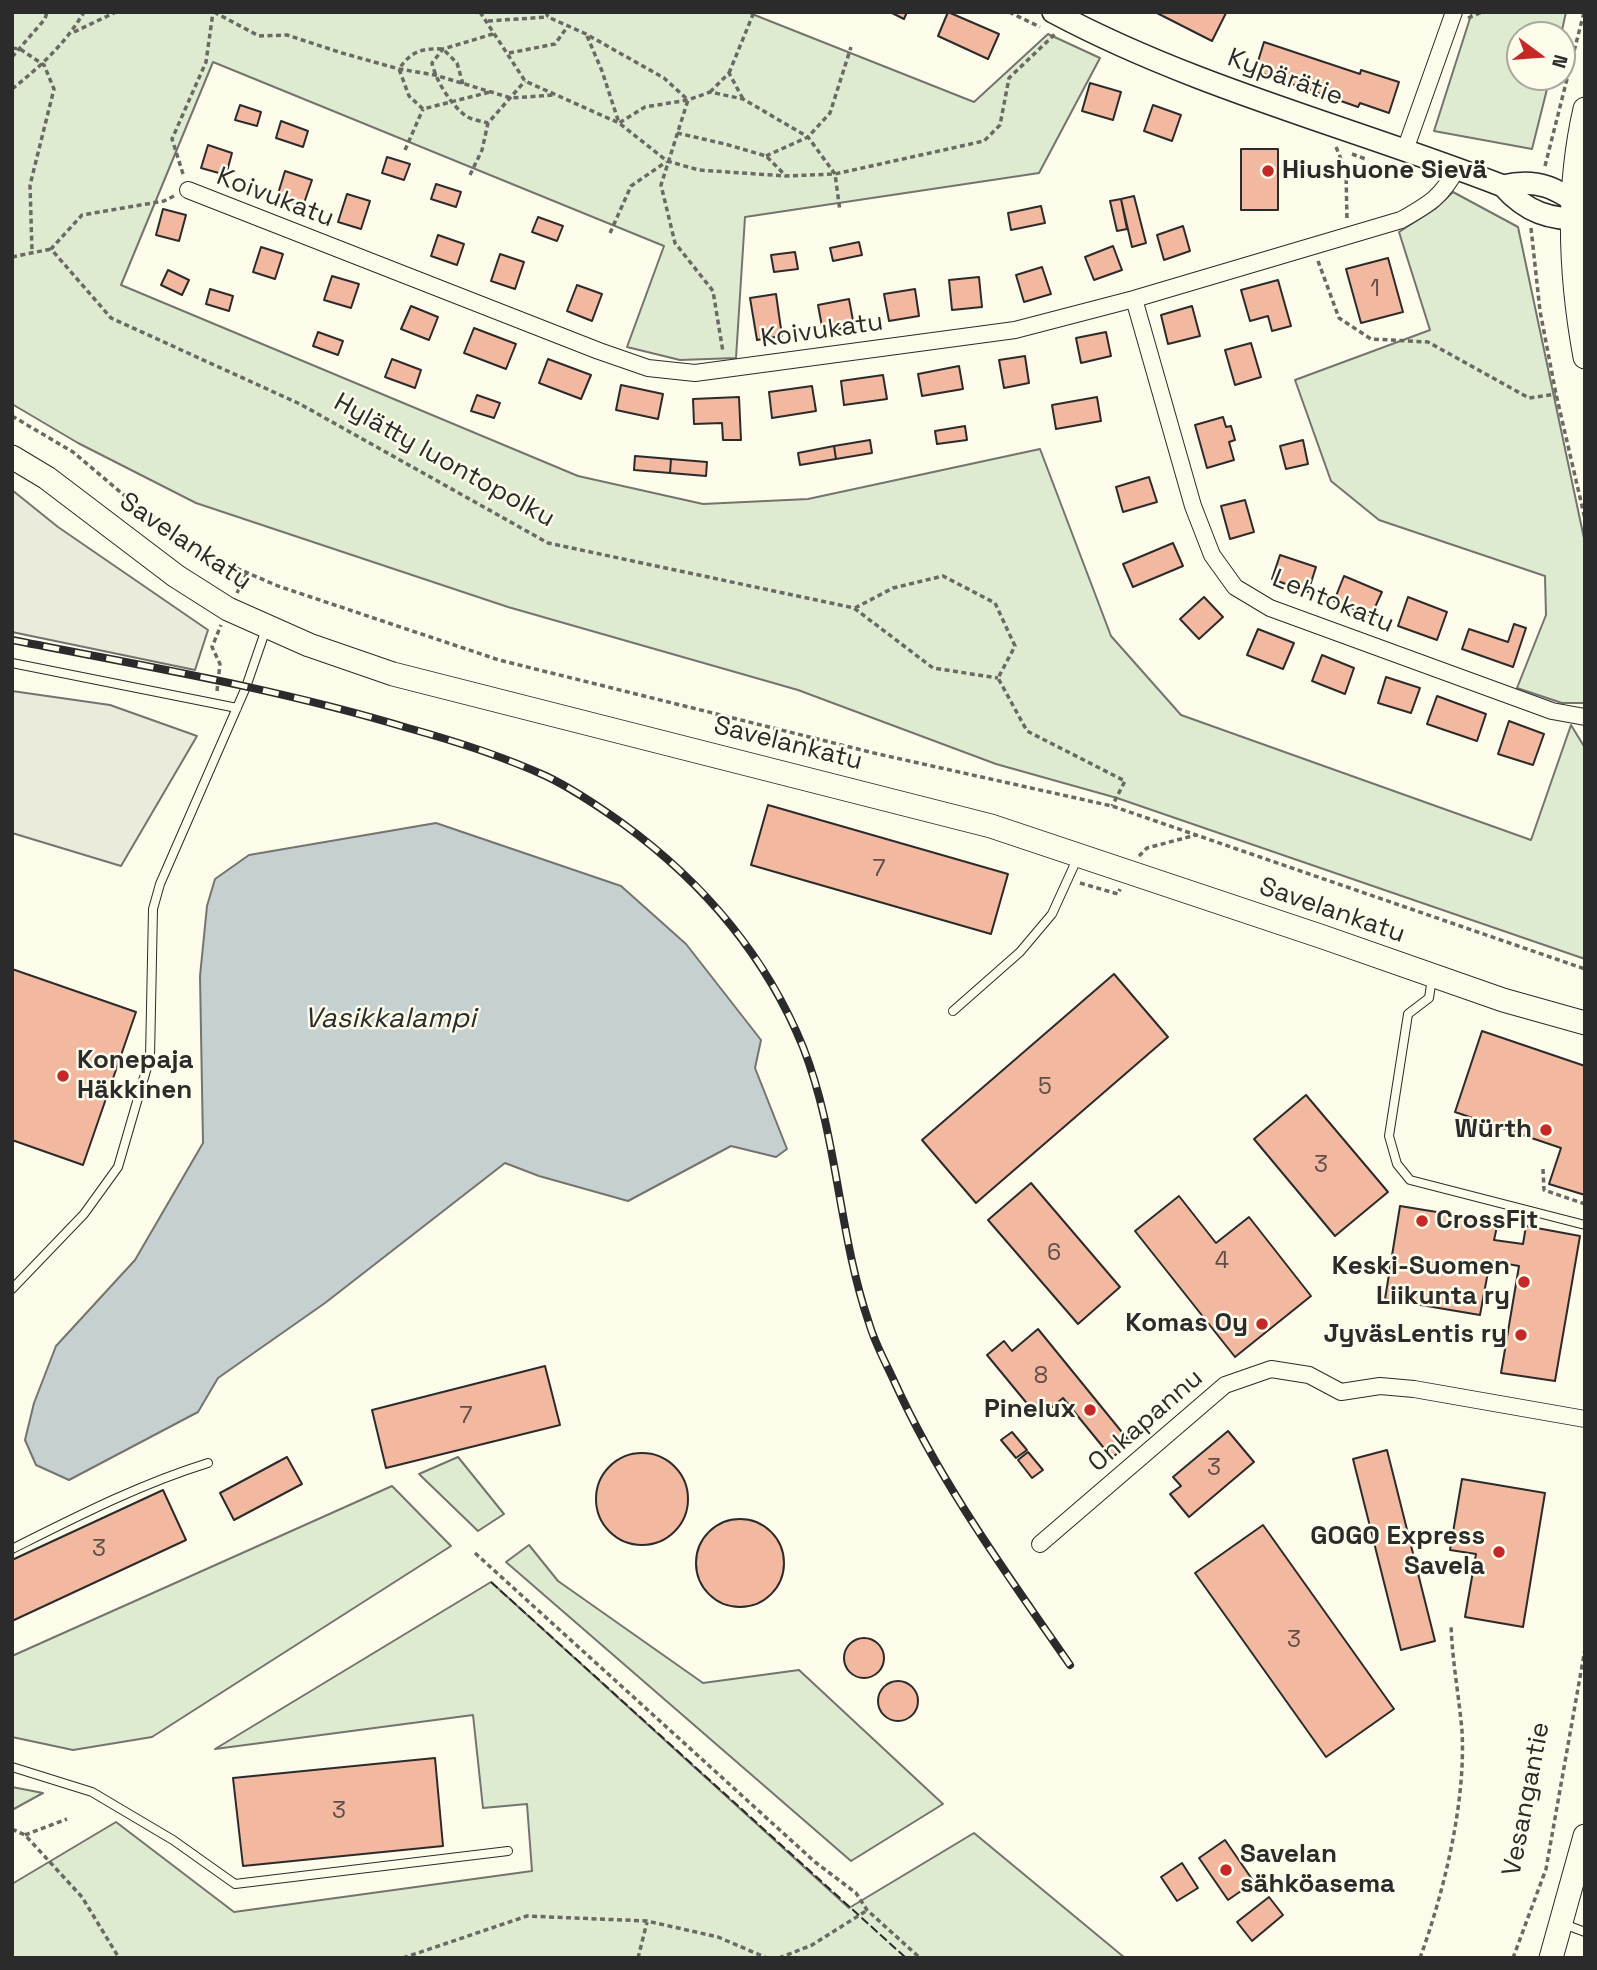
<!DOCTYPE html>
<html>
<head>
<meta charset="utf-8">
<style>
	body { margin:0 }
	#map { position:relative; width:1597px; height:1970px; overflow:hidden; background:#fdfbea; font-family:"Space Grotesk",sans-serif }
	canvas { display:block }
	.frame { position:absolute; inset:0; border:14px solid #2b2b2b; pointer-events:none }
	.north { position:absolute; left:1506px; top:21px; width:70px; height:70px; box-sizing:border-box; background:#fdfbea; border:2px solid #a9a89e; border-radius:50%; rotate:106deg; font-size:19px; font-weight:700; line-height:28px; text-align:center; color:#2b2b2b }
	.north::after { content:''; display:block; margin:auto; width:24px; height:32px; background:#c62828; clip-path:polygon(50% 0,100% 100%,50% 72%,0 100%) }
</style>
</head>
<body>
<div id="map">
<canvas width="1597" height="1970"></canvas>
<div class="frame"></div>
<div class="north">N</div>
</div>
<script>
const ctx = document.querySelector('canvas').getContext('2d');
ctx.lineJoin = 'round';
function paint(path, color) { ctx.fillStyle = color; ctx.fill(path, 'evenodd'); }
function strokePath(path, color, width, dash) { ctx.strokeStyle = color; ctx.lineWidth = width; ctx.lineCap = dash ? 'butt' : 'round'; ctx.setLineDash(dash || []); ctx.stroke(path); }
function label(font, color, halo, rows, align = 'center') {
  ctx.font = font + ' "Space Grotesk",sans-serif'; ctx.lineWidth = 5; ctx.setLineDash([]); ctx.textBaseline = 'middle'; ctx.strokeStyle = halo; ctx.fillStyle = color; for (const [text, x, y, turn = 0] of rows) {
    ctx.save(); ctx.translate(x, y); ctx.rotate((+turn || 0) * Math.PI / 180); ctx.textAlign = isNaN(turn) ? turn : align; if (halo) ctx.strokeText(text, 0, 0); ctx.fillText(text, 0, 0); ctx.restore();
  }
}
const green = new Path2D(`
	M12,12H747L974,102L1048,34L1100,58L1039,173L745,217L736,358L680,360L627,347L664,246L213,62L121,285L578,476L703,504L808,499L1040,449L1111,636L1181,715L1531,840L1571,725L1585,748V959L1117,798L996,764L798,690L508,607L196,503L78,443L12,404Z
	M1472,12H1566L1561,35H1520V77H1550L1532,149L1434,131Z
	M1453,192L1518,227L1585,543V703H1562L1517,688L1546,615L1545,576L1379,520L1331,481L1295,380L1430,330L1399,232L1435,209Z
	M458,1457L504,1514L478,1531L419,1474Z
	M392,1486L451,1546L152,1737L73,1750L12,1737V1656Z
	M529,1545L558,1581L703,1683L799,1670L943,1804L851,1861L506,1562Z
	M491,1582L849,1908L974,1833L1125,1958H12V1884L116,1822L234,1912L532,1871L527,1804L483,1808L473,1715L215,1749Z
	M12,1787L43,1793L12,1810Z`);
paint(green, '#deebd1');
strokePath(green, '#74746e', 2);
const parking = new Path2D(`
	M12,490L58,527L208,630L195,670L12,632Z
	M12,691L110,705L197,736L121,866L12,833Z`);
paint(parking, '#eceadb');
strokePath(parking, '#74746e', 2);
const water = new Path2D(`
	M436,823L621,886L686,944L761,1040L755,1068L787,1149L776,1157L731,1146L628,1201L539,1176L505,1163L325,1303L218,1378L198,1412L69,1480L36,1465L25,1440L34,1403L56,1346L135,1260L203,1143L200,976L207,906L215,879L249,855Z`);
paint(water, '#c7d0d0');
strokePath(water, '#74746e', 2);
const building = new Path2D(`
	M890,12H907L904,19Z
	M948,12L999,34L988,59L938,36Z
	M1155,12H1224L1226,13L1212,41Z
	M1264,42L1360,74L1361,70L1399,82L1389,113L1360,103L1358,107L1255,71Z
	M1090,83L1121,92L1113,120L1082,111Z
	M240,105L261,112L257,126L235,120Z
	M1153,105L1181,115L1172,141L1144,131Z
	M281,121L308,131L303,147L276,138Z
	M208,145L232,153L226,175L201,168Z
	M1241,149H1278V210H1241Z
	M387,157L410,164L404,180L382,173Z
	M285,171L312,180L303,206L277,197Z
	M436,184L461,192L456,207L431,199Z
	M347,194L370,201L361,229L338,222Z
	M1134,196L1146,243L1132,247L1121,199Z
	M1121,199L1127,229L1117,231L1110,201Z
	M1041,206L1045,223L1011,230L1008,213Z
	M163,209L186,215L179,241L156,235Z
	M538,217L563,226L557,241L532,232Z
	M1183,226L1190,251L1164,260L1157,235Z
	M438,235L464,244L457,265L431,256Z
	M859,242L862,255L833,261L830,248Z
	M1113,246L1122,270L1094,280L1085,257Z
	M261,247L283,254L275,279L253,272Z
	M795,252L798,269L774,272L771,255Z
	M500,254L524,262L515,289L491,281Z
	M1388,258L1403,312L1361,323L1346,269Z
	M1042,267L1051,294L1024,302L1016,275Z
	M168,270L189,280L182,295L161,285Z
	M332,276L359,284L351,308L324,300Z
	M979,277L982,307L952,310L949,280Z
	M1278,280L1291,326L1272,331L1268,316L1250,321L1241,290Z
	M577,285L602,294L592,321L567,311Z
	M210,289L233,296L229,311L206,304Z
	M915,289L919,316L889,321L884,294Z
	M776,294L782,336L757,340L750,298Z
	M849,299L854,326L823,332L818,305Z
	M411,306L438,317L429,340L401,329Z
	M1192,306L1200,336L1168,344L1161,315Z
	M474,328L516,344L506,369L464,353Z
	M318,332L343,341L338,355L313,346Z
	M1106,332L1111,356L1081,363L1076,338Z
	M1251,343L1261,377L1235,385L1225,350Z
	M1025,356L1029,383L1004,388L999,360Z
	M392,359L421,370L415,388L385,377Z
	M548,359L591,375L581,399L539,383Z
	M959,366L963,389L922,396L918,374Z
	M883,375L887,399L844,405L841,381Z
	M621,385L663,394L658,419L616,410Z
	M812,386L816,411L772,418L769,392Z
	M477,395L500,403L494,418L471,411Z
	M739,397L741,440H723L722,423L694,424L693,399Z
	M1097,397L1101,421L1056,429L1052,405Z
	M1223,417L1226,427L1231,426L1235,440L1229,442L1234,460L1207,468L1195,425Z
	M965,426L967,440L937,444L935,431Z
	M870,440L872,453L836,459L834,446Z
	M1303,440L1308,464L1286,469L1280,446Z
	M834,446L836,459L800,465L798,453Z
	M635,456L671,459L670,473L634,470Z
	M671,459L707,462L706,476L670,473Z
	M1149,477L1157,502L1123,512L1116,487Z
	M1245,500L1254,532L1230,539L1221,506Z
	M1173,543L1183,566L1133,587L1123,564Z
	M1280,555L1316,567L1308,592L1272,579Z
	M1344,576L1382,592L1371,616L1334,601Z
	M1204,597L1223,617L1199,639L1180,619Z
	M1408,597L1447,612L1437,640L1398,626Z
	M1514,624L1526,628L1513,667L1462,649L1469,629L1508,642Z
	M1258,629L1294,643L1283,669L1247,655Z
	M1322,655L1354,668L1345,694L1312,681Z
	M1386,677L1420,688L1411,713L1378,703Z
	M1437,696L1486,714L1477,741L1427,724Z
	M1509,721L1544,734L1533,765L1498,754Z
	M768,805L1008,874L991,934L751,865Z
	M12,969L136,1012L83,1165L12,1140Z
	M1114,974L1168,1037L976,1203L922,1140Z
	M1482,1031L1585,1066V1195L1549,1184L1561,1148L1455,1112Z
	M1306,1095L1388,1192L1335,1236L1254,1139Z
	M1031,1183L1120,1287L1078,1324L988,1220Z
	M1179,1196L1216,1243L1249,1217L1311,1296L1235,1357L1135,1231Z
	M1400,1206L1498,1222L1494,1240L1523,1244L1526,1226L1580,1236L1555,1381L1501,1373L1519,1266L1490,1261L1480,1315L1385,1299Z
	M1038,1329L1130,1442L1112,1458L1063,1398L1039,1418L987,1355L1004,1341L1012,1351Z
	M545,1366L560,1425L386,1468L372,1410Z
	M1228,1431L1254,1462L1189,1517L1170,1494L1181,1486L1173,1477Z
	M1012,1432L1027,1450L1016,1458L1001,1440Z
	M1387,1450L1435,1641L1401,1650L1353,1459Z
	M1028,1452L1043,1470L1032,1478L1018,1460Z
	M596 1499a46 46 0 1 1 92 0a46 46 0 1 1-92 0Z
	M287,1457L302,1484L234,1520L220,1493Z
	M1462,1479L1545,1493L1523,1627L1465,1617L1476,1554L1450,1550Z
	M163,1490L186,1540L12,1621V1560Z
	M696 1563a44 44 0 1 1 88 0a44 44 0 1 1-88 0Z
	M1263,1525L1394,1709L1326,1757L1195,1573Z
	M844 1658a20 20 0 1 1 40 0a20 20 0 1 1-40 0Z
	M878 1701a20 20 0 1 1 40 0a20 20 0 1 1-40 0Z
	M435,1758L443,1846L243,1866L233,1778Z
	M1225,1840L1254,1882L1228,1900L1199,1858Z
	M1182,1863L1198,1888L1177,1901L1161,1877Z
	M1269,1897L1283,1915L1252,1941L1237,1922Z`);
paint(building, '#f2b8a0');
strokePath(building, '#2b2b2b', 2);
const service = new Path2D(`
	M12,663L237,708
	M1432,978L1429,998L1408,1014L1389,1136L1397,1164L1410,1180L1585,1225
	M953,1011L1020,952L1052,914L1077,859
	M12,1289L84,1214L118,1167L150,1057L153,909L160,884L246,687L266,629
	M12,1549C76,1517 140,1484 208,1463
	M12,1767L92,1792L173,1840L235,1884L508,1851
	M1561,1923L1585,1932`);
const minor = new Path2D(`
	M1405,150L1454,12
	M188,190L599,351L648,368L695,373L1015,330L1134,299L1401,220C1429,204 1442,197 1457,168
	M1134,299L1193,506L1212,555L1235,587L1270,608L1552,711L1585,717
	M1040,1544L1225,1385L1271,1369L1309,1375L1341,1392L1380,1386L1414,1389L1585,1419`);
const tertiary = new Path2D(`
	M1053,12C1195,88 1354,128 1503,186C1527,213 1549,219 1585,220
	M1503,186C1538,178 1557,188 1585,209`);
const secondary = new Path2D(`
	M1585,109C1566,192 1570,275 1585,357
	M12,457L47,478L176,576L228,609L309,645L393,674L991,826L1323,937L1503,1000L1585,1023
	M1551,1958L1585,1836`);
strokePath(service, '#2b2b2b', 10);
strokePath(minor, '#2b2b2b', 18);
strokePath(tertiary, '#2b2b2b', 24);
strokePath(secondary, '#2b2b2b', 25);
strokePath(new Path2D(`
	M214,12L259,36L287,35L342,53L399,69L435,75L511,98L554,95
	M480,12L525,81L619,123L667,161L699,170L786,176L835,174L984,141L1000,125L1009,78L1055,34
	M546,12L548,17L586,34L664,78L688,100L661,185L675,243L713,291L723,352
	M1009,12L1040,27
	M1468,18L1482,12
	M488,21L548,17
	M74,32L116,12
	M493,34L443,49L432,63C436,81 451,105 466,116C472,120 481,121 488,123L525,81
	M587,36L602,71L619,123L645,107L688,100L710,92L743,99L808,137L835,174L840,211
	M12,48L20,49L44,65L54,89L30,185L32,251
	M509,53L555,44L568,26
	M12,57L45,19L47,12
	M729,73L754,12
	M463,84L457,63L443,49C422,48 411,51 399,69L409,96L423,109L490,92
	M12,89C41,66 65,44 84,12
	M710,92L729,73L743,99
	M677,133L725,144L766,156L786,176
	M1336,147L1346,171L1347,220
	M405,150L423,109
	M1352,154L1368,160
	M766,156L808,137L830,113L851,47
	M1545,166L1584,12
	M183,174L172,139L206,62L213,12
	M470,175L482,150L488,123
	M174,196L164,201L82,215L51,249L111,318L300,404L548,543L854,608L933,668L998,678
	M1531,228L1540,311L1556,394L1585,519
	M610,233L631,186L666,162
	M12,257L51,249
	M1318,261L1339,318L1371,339L1428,342L1529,398L1556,394
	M12,416L73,452L131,501L175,533L220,561L278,586L499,660L878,754L1112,806L1585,969
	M237,593L247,573
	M855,608L893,588L943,576L995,603L1015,646L998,678L1027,731L1125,781L1112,806
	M217,691L220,664L212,647L221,625
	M1139,856L1147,848L1196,835
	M1080,883L1118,894L1120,889
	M1543,1169L1544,1190L1585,1204
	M475,1553L815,1862L856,1893L867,1910L920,1958
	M12,1829L25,1835L82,1897L119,1958
	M25,1835L67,1819
	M403,1958L527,1916L647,1921L718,1937L767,1958
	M638,1958L647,1922
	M779,1958L812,1945L866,1911
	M1420,1958C1444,1892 1466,1802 1462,1731C1459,1696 1452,1660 1451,1624
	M1513,1958L1546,1869L1585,1649`), '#6a6964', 3.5, [5, 3.5]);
strokePath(service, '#fdfbea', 8);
strokePath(minor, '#fdfbea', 16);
strokePath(tertiary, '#fdfbea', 21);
strokePath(secondary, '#fdfbea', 23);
const rail = new Path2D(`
	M12,640C145,666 279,689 408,728C455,741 502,756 546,776C573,789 598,806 622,823C703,882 765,954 803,1047C838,1136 838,1233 869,1323C875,1344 886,1363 895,1383C941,1484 1007,1574 1070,1665`);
strokePath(rail, '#2b2b2b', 8);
strokePath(rail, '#fdfbea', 5, [16]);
strokePath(new Path2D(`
	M491,1582L906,1958`), '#2b2b2b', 2, [9, 3.5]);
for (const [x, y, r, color] of [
	[1268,171,7,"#c62828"],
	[63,1076,7,"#c62828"],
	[1546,1130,7,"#c62828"],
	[1422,1221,7,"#c62828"],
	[1524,1282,7,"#c62828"],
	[1262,1324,7,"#c62828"],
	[1521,1335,7,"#c62828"],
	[1090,1410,7,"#c62828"],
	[1499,1552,7,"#c62828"],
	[1226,1870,7,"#c62828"]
]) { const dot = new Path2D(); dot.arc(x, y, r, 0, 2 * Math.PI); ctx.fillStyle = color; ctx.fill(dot); strokePath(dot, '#fdfbea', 2.5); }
label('23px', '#5d4e48', null, [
	["1",1375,290],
	["7",879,870],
	["5",1045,1088],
	["3",1321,1166],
	["6",1054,1254],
	["4",1222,1262],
	["8",1041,1377],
	["7",466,1417],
	["3",1214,1469],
	["3",99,1550],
	["3",1294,1641],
	["3",339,1812]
]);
label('26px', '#2b2b2b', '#fdfbea', [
	["Kypärätie",1285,78,20],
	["Koivukatu",275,198,21],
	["Koivukatu",822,331,-8],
	["Hylätty luontopolku",444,461,29],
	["Savelankatu",185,542,34],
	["Lehtokatu",1333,602,22],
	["Savelankatu",788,744,14],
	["Savelankatu",1332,911,19],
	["Onkapannu",1146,1421,-41],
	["Vesangantie",1527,1799,-79]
]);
label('bold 26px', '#2b2b2b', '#fdfbea', [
	["Hiushuone Sievä",1282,171,"left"],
	["Konepaja",77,1061,"left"],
	["Häkkinen",77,1091,"left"],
	["Würth",1532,1130],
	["CrossFit",1436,1221,"left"],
	["Keski-Suomen",1510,1267],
	["Liikunta ry",1510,1297],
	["Komas Oy",1248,1324],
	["JyväsLentis ry",1507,1335],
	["Pinelux",1076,1410],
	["GOGO Express",1485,1537],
	["Savela",1485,1567],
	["Savelan",1240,1855,"left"],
	["sähköasema",1240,1885,"left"]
], 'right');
label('italic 28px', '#2b2b2b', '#fdfbea', [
	["Vasikkalampi",390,1019]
]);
</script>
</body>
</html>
